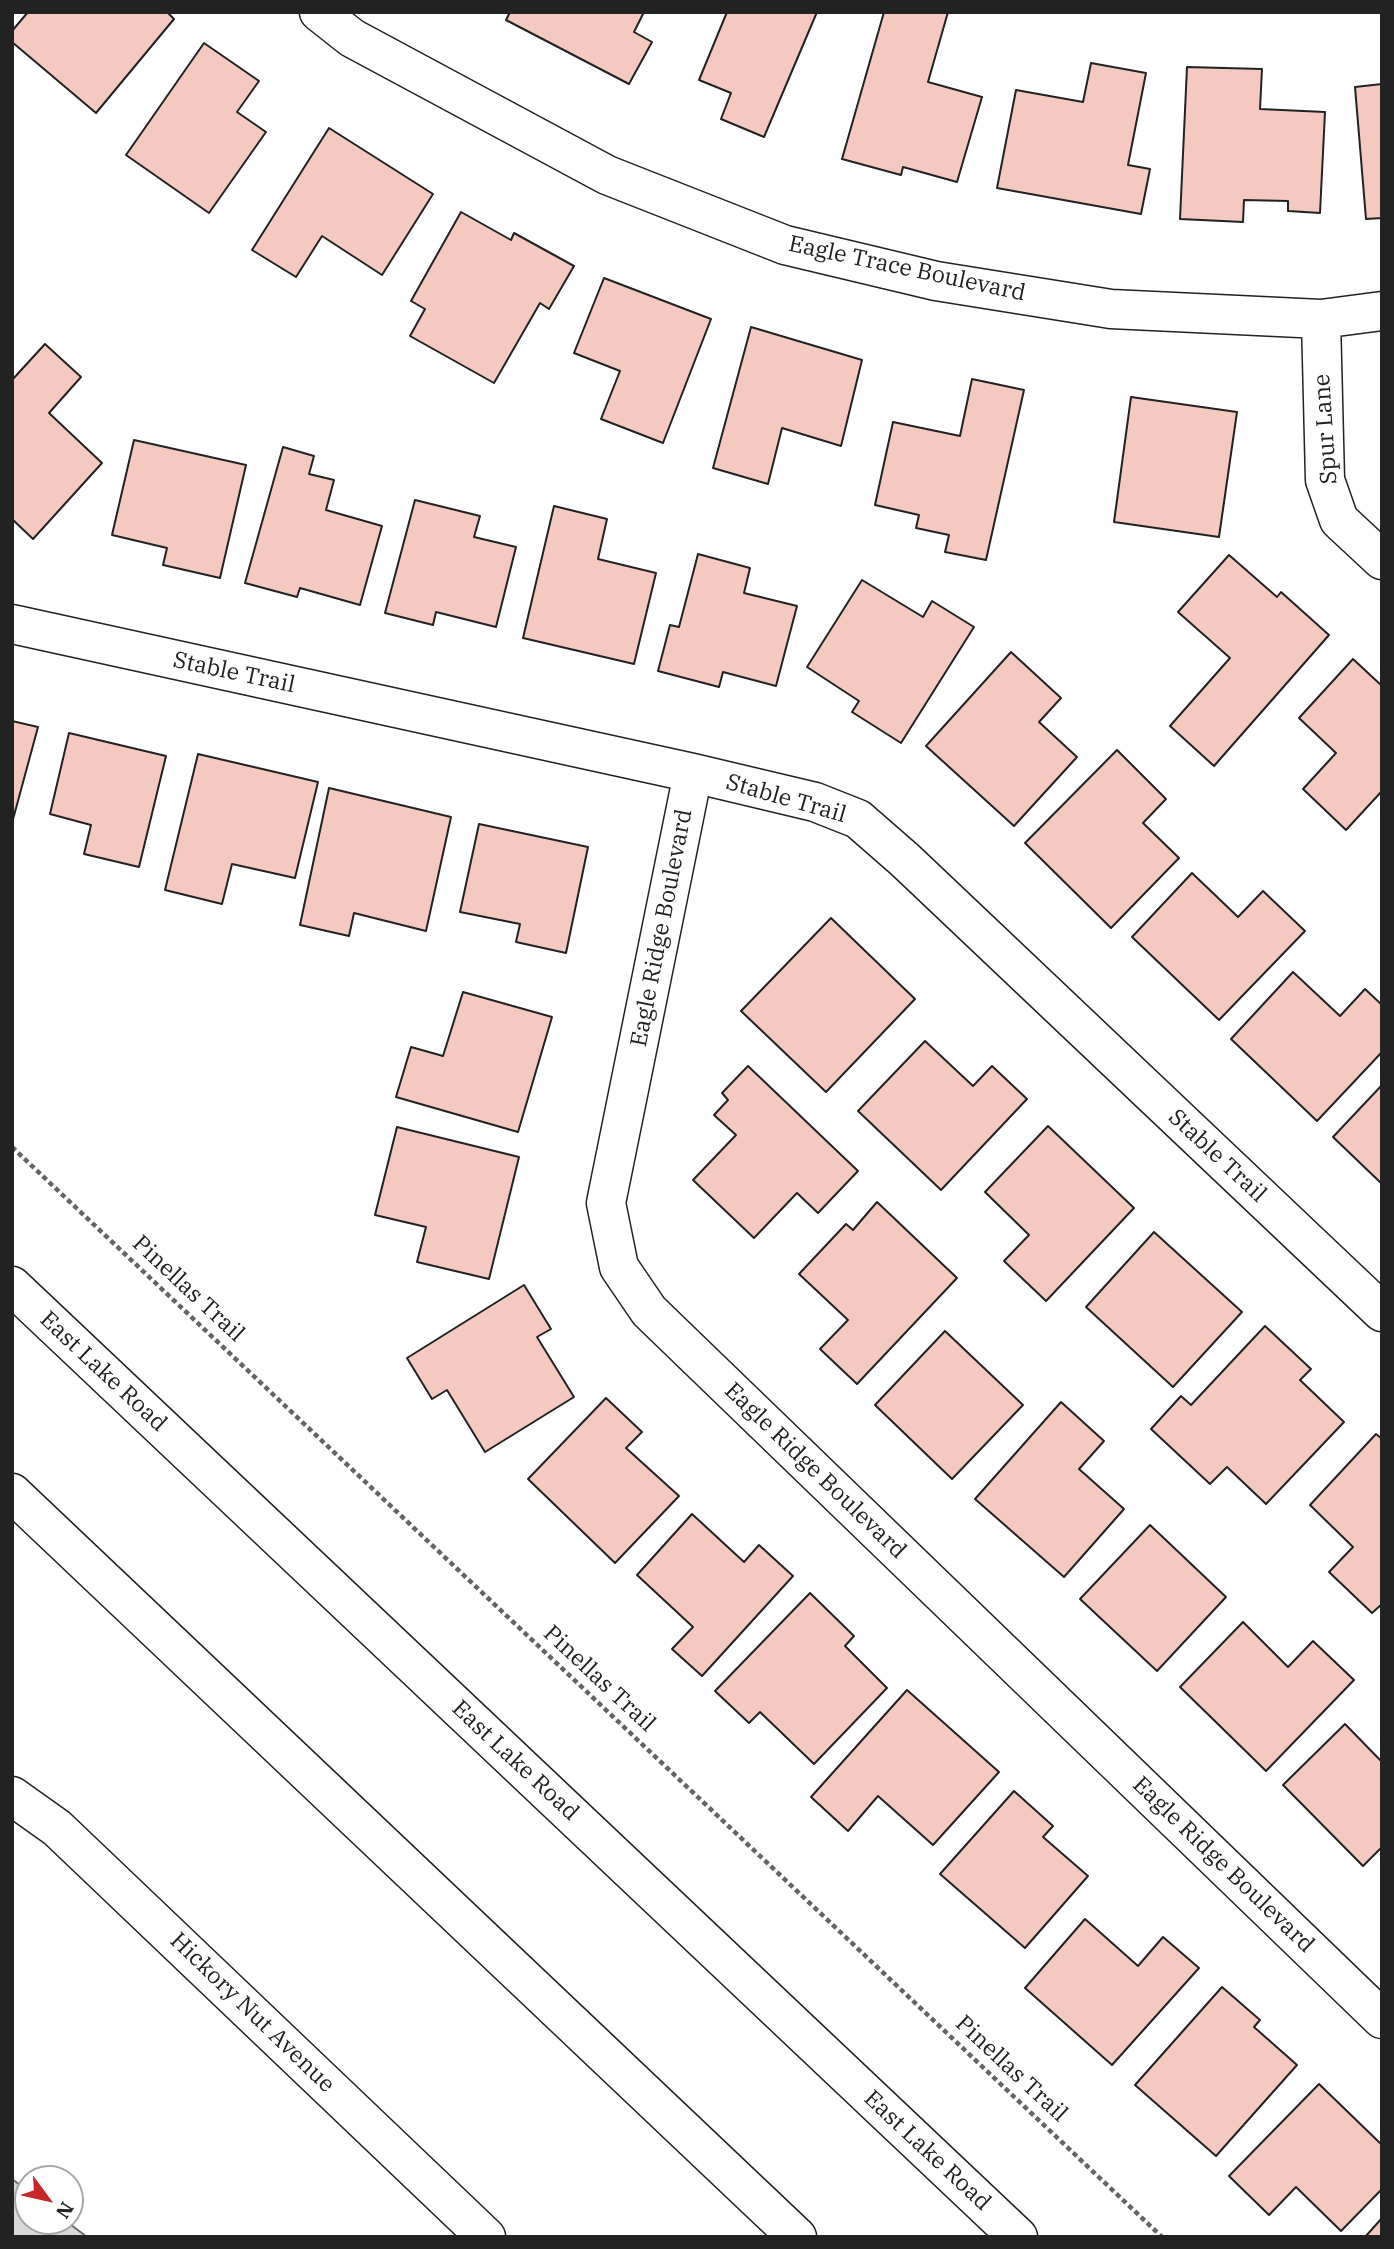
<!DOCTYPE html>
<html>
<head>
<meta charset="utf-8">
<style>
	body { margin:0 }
	#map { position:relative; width:1394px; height:2249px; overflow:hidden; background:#fff; font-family:"IBM Plex Serif",serif }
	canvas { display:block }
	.frame { position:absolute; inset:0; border:14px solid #222; pointer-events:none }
	.north { position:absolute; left:14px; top:2165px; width:70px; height:70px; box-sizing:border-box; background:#fff; border:2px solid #a7a7a7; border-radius:50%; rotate:123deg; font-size:19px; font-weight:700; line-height:28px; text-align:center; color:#222 }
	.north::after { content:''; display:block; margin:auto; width:24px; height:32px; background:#c62828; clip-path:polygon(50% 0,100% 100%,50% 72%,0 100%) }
</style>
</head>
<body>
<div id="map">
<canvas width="1394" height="2249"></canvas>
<div class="frame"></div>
<div class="north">N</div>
</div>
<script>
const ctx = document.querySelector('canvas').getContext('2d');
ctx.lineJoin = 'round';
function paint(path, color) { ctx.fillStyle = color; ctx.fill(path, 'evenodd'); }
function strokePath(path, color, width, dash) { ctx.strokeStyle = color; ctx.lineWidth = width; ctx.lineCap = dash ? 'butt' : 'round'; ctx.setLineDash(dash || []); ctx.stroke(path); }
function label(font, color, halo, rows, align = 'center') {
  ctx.font = font + ' "IBM Plex Serif",serif'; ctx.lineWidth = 5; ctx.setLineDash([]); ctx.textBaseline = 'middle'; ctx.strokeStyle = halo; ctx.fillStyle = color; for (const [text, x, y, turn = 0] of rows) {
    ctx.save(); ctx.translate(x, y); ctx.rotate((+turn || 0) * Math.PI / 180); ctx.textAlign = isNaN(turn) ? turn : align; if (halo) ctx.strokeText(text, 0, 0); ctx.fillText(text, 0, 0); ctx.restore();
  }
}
const water = new Path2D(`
	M12,2179L28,2191V2221H66L87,2237H12Z`);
paint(water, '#d9d9d9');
strokePath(water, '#6f6f6f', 2);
const building = new Path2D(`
	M28,12H167L174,19L96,113L12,42V31Z
	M510,12H644L634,32L652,42L629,84L506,20Z
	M727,12H817L764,137L721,119L731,93L699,80Z
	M884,12H948L928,82L982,97L957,182L903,167L901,175L842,159Z
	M204,43L259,81L237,112L266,132L209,213L126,155Z
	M1091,63L1146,73L1128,165L1150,169L1141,214L997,188L1016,90L1083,102Z
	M1187,67L1262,69L1260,109L1325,112L1320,213L1288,211V201L1244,200L1243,222L1180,219Z
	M1382,84V218L1366,219L1355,87Z
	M329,128L433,194L382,275L322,236L296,277L252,250Z
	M461,212L511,240L514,233L574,266L549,309L540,303L494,383L410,336L425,309L411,301Z
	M604,278L711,319L663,443L601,419L620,371L574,353Z
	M751,327L862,360L841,446L782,428L768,484L713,468Z
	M45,344L81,377L49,413L102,463L33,539L12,519V380Z
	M972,379L1024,390L986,560L945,552L949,535L916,528L919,515L875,505L893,422L960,436Z
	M1131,397L1237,412L1219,537L1114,522Z
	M134,440L246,465L220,578L163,565L167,548L112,535Z
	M283,447L314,456L309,474L334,480L326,510L382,526L360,605L300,588L297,597L245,583Z
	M415,500L480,516L474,537L516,547L496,627L436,612L433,625L385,613Z
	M554,506L607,519L598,559L656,573L634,664L523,638Z
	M698,554L750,568L744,593L797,606L776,686L723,672L719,687L658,671L670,625L679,627Z
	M1229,555L1277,597L1281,592L1329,635L1214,766L1170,726L1230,658L1178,612Z
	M862,580L923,617L932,601L974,627L901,743L852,712L859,701L807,667Z
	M1011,652L1061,698L1039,722L1077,757L1014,826L926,746Z
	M1353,659L1382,686V791L1346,830L1303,789L1336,753L1299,718Z
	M12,721L38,727L12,823Z
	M69,733L166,756L139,867L84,854L91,825L50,814Z
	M1117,750L1166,799L1143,823L1179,858L1111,928L1025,843Z
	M198,754L318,782L295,878L232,864L222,904L165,890Z
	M329,788L451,817L426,931L354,913L349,936L300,925Z
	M479,824L588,847L566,953L516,942L520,924L460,912Z
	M1192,873L1238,917L1263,891L1305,931L1219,1020L1132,937Z
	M831,918L915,999L826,1092L741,1011Z
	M1293,972L1340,1016L1365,989L1382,1005V1052L1317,1121L1231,1039Z
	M463,992L552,1017L518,1132L396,1097L411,1047L443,1056Z
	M925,1041L973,1086L992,1066L1027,1099L941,1190L858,1111Z
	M748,1066L858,1171L818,1213L797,1193L754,1238L693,1180L736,1135L714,1115L728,1100L722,1093Z
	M1382,1085V1184L1333,1137Z
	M1048,1126L1134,1208L1046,1301L1004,1261L1029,1235L985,1192Z
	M397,1127L519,1157L489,1279L417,1262L426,1227L375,1215Z
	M877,1202L957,1278L857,1384L820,1349L848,1320L799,1274L846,1224L853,1230Z
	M1154,1232L1242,1312L1173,1387L1086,1307Z
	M524,1285L551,1329L537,1337L574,1397L485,1452L447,1390L432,1399L407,1358Z
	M1265,1326L1311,1369L1300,1380L1344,1422L1266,1504L1227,1467L1210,1484L1151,1429L1181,1396L1191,1405Z
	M945,1331L1023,1405L952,1479L875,1405Z
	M606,1398L642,1432L626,1448L679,1496L615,1563L528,1479Z
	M1061,1402L1104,1441L1079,1469L1124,1509L1064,1577L975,1499Z
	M1376,1434L1382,1439V1604L1372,1613L1329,1572L1353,1547L1310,1505Z
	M692,1514L744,1562L759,1545L793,1576L702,1676L672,1649L693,1627L637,1575Z
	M1150,1525L1226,1597L1157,1671L1080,1599Z
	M810,1593L854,1636L845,1646L887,1688L814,1764L760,1712L749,1723L715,1691Z
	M1243,1622L1288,1667L1313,1641L1354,1680L1266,1771L1180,1687Z
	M907,1690L999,1772L933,1845L878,1796L848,1831L811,1797Z
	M1345,1724L1382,1762V1847L1363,1866L1283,1785Z
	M1014,1791L1053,1826L1043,1837L1088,1876L1025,1948L940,1874Z
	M1085,1919L1138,1966L1163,1937L1199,1968L1112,2065L1025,1988Z
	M1222,1987L1260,2020L1254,2027L1297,2065L1216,2156L1135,2085Z
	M1319,2084L1382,2145V2189L1341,2231L1296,2187L1269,2215L1229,2176Z
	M1382,2218V2237H1365Z`);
paint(building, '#f3c9c0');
strokePath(building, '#222', 2);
const minor = new Path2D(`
	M319,12L352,38L607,175L785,245L936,281L1111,309L1321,319L1382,311
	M1321,319L1325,480L1339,520L1382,560
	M12,624L693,773L815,802L858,819L905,860L1382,1312
	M693,773L606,1203L619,1267L649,1311L1382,2019
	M12,1796L57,1828L486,2237`);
const major = new Path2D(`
	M12,1286L1018,2237
	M12,1493L797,2237`);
strokePath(minor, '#222', 41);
strokePath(major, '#222', 41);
strokePath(new Path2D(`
	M12,1147L1162,2237`), '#646464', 4.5, [5, 3.5]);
strokePath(minor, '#fff', 38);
strokePath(major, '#fff', 38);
label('23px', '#222', '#fff', [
	["Eagle Trace Boulevard",907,269,12],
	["Spur Lane",1326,429,-94],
	["Stable Trail",234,673,12],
	["Stable Trail",786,799,16],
	["Eagle Ridge Boulevard",662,928,-79],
	["Stable Trail",1217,1156,43],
	["Pinellas Trail",188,1289,43],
	["East Lake Road",103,1372,43],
	["Eagle Ridge Boulevard",815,1471,44],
	["Pinellas Trail",599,1679,43],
	["East Lake Road",515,1761,43],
	["Eagle Ridge Boulevard",1223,1865,44],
	["Hickory Nut Avenue",252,2013,44],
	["Pinellas Trail",1011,2069,43],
	["East Lake Road",927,2151,43]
]);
</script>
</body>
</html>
